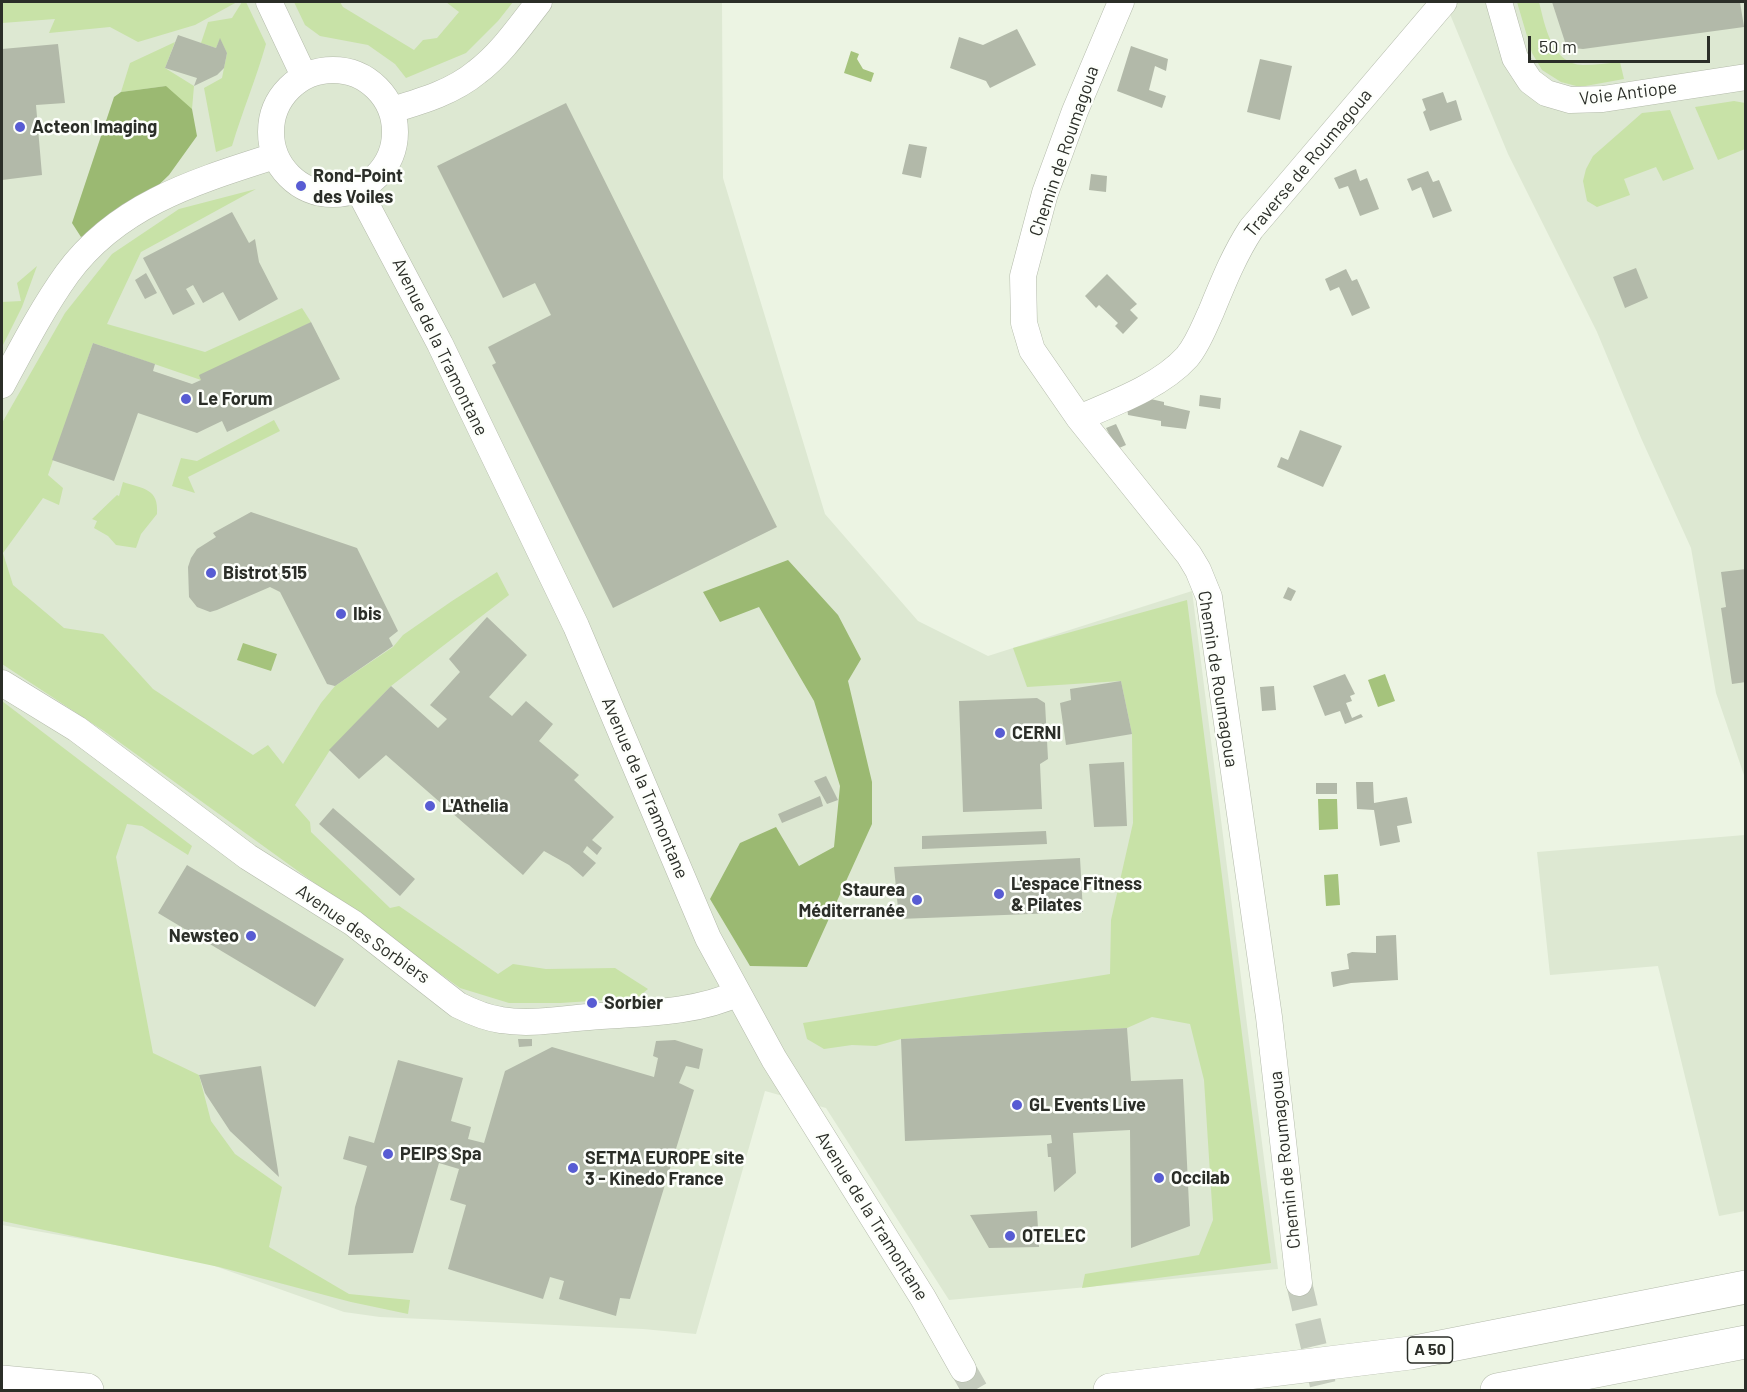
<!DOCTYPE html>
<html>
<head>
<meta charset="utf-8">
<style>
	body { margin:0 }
	#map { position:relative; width:1747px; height:1392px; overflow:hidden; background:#ecf4e3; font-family:Barlow,sans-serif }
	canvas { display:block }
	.frame { position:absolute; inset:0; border:3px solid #2b2e28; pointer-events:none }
	.scale { position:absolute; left:1528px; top:36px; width:182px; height:27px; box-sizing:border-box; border:3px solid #2b2e28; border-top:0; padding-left:8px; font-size:18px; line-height:21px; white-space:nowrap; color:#2b2e28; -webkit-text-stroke:4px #fdfffb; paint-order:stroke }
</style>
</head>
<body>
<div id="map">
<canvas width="1747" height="1392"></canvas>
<div class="frame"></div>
<div class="scale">50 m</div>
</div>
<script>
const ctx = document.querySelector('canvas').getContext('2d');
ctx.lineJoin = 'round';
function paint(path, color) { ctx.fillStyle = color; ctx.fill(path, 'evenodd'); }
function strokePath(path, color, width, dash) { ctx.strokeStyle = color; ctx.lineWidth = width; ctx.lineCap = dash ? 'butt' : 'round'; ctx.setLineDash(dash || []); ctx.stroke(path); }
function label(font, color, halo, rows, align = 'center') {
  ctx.font = font + ' Barlow,sans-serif'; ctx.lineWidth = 5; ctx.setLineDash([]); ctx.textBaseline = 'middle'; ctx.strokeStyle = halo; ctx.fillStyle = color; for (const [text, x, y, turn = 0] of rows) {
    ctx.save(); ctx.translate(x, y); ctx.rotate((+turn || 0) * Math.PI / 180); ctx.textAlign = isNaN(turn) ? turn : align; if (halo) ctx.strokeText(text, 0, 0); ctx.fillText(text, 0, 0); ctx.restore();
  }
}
paint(new Path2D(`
	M2,2H722L723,178L825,514L918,621L988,656L1192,591L1278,1269L949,1300L826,1108L765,1091L696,1334L643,1329L380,1317L344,1312L195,1259L2,1225Z
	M1453,2H1745V778L1716,693L1691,548L1641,438L1597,332L1508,154L1447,7Z
	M1745,835V1211L1719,1216L1658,966L1550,975L1537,852Z`), '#dde8d2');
paint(new Path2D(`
	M2,2H237L195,25L138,42L110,27L49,33L55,19L2,23Z
	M242,2H246L266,44C256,79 242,112 232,146L216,152L204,88L222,78L227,53L220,39L216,48L201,43L208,22L232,18Z
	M294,2H340L343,7L414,50L423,40L437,38L459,12L446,2H513L498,21L466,53L406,78L395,64L368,45L320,36L305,25Z
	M1517,2H1539C1545,25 1551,64 1583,65C1595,65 1608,63 1620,62L1624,79L1580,87L1561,82L1542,70L1532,53Z
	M175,42L165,68L194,86L192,109L173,113L166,86L121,92L130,63Z
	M1734,101L1745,103V149L1718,160L1695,107Z
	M1670,110L1694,169L1663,181L1656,167L1624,179L1630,195L1597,207L1587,201L1583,181L1586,169L1593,156L1642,113Z
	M256,189L141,252L107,324L205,352L302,308L311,322L201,380L93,343L48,475L63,488L59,505L43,498L3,553L13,585L64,628L103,634L153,689L253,755L268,745L283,764L321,703L335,686L393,647L403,635L452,601L497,572L509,595L391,686L330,750L295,805L310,822L311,832L390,908L399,906L498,974L513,964L546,969L615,968L648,989L637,998L560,1003H509L460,988L104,731L2,664V423L65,313L112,254L179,209Z
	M37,266L22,307L2,347V302L21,301L17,283Z
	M274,420L280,431L188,477L195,493L172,486L181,458L197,461Z
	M123,482C143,489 159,488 157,514L141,534L136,548L116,545L108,536L94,528L97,521L92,519L117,495L119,496Z
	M1187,600L1271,1263L1082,1288L1085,1274L1199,1255L1213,1220L1204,1080L1190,1024L1152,1017L1127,1028L901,1039L876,1046L852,1045L824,1049L807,1039L803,1023L1110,974L1111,920L1133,823L1132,734L1121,681L1027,687L1013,648Z
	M2,701L192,846L188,855L142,826L127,824L116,857L153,1053L199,1075L211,1121L235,1154L282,1187L269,1247L349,1294L410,1300L408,1314L351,1302L219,1267L2,1221Z`), '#c8e2a7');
paint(new Path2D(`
	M166,86L192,109L197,136L169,175L141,202L81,237L72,223L114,97L121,92Z
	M788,560L838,615L861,659L848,681L872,782V824L807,967L750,966L710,899L740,843L776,827L799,866L834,847L840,786L814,701L759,607L720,622L703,592Z`), '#9bb972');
paint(new Path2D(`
	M851,51L859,54L857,59L863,69L874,73L871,82L844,73Z
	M243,643L277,654L271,671L237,660Z
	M1385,674L1395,701L1378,707L1368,680Z
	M1318,799H1337L1338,829L1319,830Z
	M1338,874L1340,905L1326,906L1324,875Z`), '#a5c37c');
paint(new Path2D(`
	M1552,2H1740L1744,27L1583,49L1573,48L1565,42Z
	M1017,29L1036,65L990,88L986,81L950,68L959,37L983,45Z
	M178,35L216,48L220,38L227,53L224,68L217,75L194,86L197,78L165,68Z
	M58,44L65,103L36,105L42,175L2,180V49Z
	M1131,46L1168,59L1166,71L1155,66L1149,90L1166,96L1162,108L1117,91Z
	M1260,59L1292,66L1280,120L1247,112Z
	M1443,92L1447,103L1456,100L1462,120L1430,131L1423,112L1426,110L1422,99Z
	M566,103L777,527L613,608L492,365L496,363L488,347L551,315L535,283L503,298L437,166Z
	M909,144L927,147L921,178L902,174Z
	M1356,169L1360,181L1367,178L1379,209L1360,216L1348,186L1339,189L1334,178Z
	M1428,171L1433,182L1439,180L1452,211L1433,218L1421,187L1412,191L1407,179Z
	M1091,174L1107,176L1106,192L1089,190Z
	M232,212L249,243L255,239L259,262L278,299L239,321L223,292L203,303L193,285L186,289L195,304L173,315L143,258Z
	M1636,268L1648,298L1625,308L1613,277Z
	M1346,269L1352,281L1357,279L1370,308L1352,316L1339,287L1330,291L1325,279Z
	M146,273L157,293L145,299L135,280Z
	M1107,274L1137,304L1130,310L1138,318L1123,334L1115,326L1118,323L1099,305L1096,308L1085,296Z
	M311,322L340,379L227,432L222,421L197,433L138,413L114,481L52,460L93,343L155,364L153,371L192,384L201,380L199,375Z
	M1200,395L1221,398L1220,409L1199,406Z
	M1146,398L1164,402V405L1190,411L1186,429L1161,426V421L1128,415L1127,407Z
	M1116,424L1126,445L1117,449L1106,428Z
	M1300,430L1342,446L1323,487L1277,467L1281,457L1288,460Z
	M251,512L357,548L398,631L389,638L393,646L335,686L327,684L280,592L270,587L217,610L210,612L197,607L189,597L188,567L191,558L197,549L216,537L213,533Z
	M1746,569V682L1732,684L1721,608L1726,607L1721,572Z
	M1288,587L1296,591L1291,601L1283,598Z
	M487,617L527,655L489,697L512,716L526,701L553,724L539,741L579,775L574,780L614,817L592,840L602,848L597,855L587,846L583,852L596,863L583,877L569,865L544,851L523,875L386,755L359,779L329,750L391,686L438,728L447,719L430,705L460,672L449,659Z
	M1345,674L1355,694L1350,696L1352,701L1346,703L1352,718L1361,714L1363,717L1345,724L1340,711L1325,716L1313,686Z
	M1121,681L1132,734L1066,745L1060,703L1071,700L1070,689Z
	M1274,686L1276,710L1262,711L1260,687Z
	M1037,698L1045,703L1048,759L1040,764L1042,809L963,812L959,701Z
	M1124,762L1127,826L1094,827L1089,764Z
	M826,776L838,800L827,804L814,781Z
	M1356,782H1373L1374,803L1407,797L1412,823L1397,826L1400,842L1380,846L1374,810L1357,809Z
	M1316,783H1337V794H1316Z
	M820,796L823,806L782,823L778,814Z
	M333,808L415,879L400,896L319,824Z
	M1046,831L1047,844L922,849V836Z
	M1080,858L1083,912L899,919L894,867Z
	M187,865L344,959L315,1007L158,913Z
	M1396,935L1398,980L1351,983L1333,987L1331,972L1349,969L1347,954L1352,952L1376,953V936Z
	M1127,1028L1131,1081L1183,1079L1190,1226L1131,1248L1130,1130L1073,1133L1076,1173L1054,1192L1051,1157H1048L1047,1144L1052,1143L1051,1135L905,1141L901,1039Z
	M518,1039H532V1046L519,1047Z
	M675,1040L703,1049L699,1069L686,1066L679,1083L694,1090L630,1299L620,1298L616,1316L559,1299L564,1281L550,1277L543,1299L448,1269L466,1205L450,1200L459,1169L439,1163L413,1253L348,1255L355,1207L367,1166L343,1159L349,1136L374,1143L398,1060L463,1078L451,1121L471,1127L468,1139L484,1143L505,1071L552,1047L654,1077L658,1058L653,1056L656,1041Z
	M261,1066L279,1177L230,1131L205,1093L199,1075Z
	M1037,1211L1039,1247L989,1248L970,1215Z`), '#b2b9a9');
strokePath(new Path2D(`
	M1299,1283L1324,1390
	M963,1369L975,1390`), '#c5ccbe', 26, [26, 13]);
const street = new Path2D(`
	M269,2L304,76
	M1121,2L1075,111L1045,193L1023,276L1024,323L1032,350L1079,418L1189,555L1198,570L1209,597L1269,1017L1299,1283
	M1499,2L1515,58L1530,81L1546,93L1570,100L1603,99L1746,77
	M271 132a62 62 0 1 1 124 0a62 62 0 1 1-124 0Z
	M392,110C422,101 453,92 477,72C502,53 520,26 539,2
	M358,189L440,344L576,626L708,938L774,1059L923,1298L963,1369
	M2,385C22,348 42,309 67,274C118,204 197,181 275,156
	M1079,418C1114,403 1161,386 1187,357C1198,344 1204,327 1211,312C1223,283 1234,255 1251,229L1444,2
	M2,683L77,729L248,857L353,923L458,1005C472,1012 486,1018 501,1020C530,1025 560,1019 589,1017C636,1013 695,1014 738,993`);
const highway = new Path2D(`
	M2,1382L87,1390
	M1110,1390L1410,1353L1746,1287
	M1497,1390L1746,1342`);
strokePath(street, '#b4bbab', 27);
strokePath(highway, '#b4bbab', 34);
strokePath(street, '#fff', 26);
strokePath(highway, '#fff', 33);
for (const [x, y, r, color] of [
	[20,127,6,"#585cd3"],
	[301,186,6,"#585cd3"],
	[186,399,6,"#585cd3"],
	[211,573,6,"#585cd3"],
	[341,614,6,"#585cd3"],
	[1000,733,6,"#585cd3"],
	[430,806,6,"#585cd3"],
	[999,894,6,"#585cd3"],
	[917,900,6,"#585cd3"],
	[251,936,6,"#585cd3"],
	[592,1003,6,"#585cd3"],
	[1017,1105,6,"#585cd3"],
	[388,1154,6,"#585cd3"],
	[573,1168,6,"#585cd3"],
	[1159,1178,6,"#585cd3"],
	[1010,1236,6,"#585cd3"]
]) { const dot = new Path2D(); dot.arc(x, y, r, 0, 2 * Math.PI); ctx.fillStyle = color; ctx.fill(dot); strokePath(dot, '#fdfffb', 2); }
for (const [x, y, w] of [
	[1430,1350,45]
]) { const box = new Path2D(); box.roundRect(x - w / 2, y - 13, w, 26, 4.5); ctx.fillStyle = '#fdfffb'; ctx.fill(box); strokePath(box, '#2b2e28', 1.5); }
label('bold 16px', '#2b2e28', null, [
	["A 50",1430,1350]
]);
label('18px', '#2b2e28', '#fdfffb', [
	["Voie Antiope",1628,93,-7],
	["Chemin de Roumagoua",1064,151,-71],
	["Traverse de Roumagoua",1308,163,-50],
	["Avenue de la Tramontane",440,347,64],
	["Chemin de Roumagoua",1218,679,81],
	["Avenue de la Tramontane",645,788,67],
	["Avenue des Sorbiers",363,934,35],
	["Chemin de Roumagoua",1285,1160,-96],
	["Avenue de la Tramontane",872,1216,58]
]);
label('bold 18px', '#2b2e28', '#fdfffb', [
	["Acteon Imaging",32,127],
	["Rond-Point",313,176],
	["des Voiles",313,197],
	["Le Forum",198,399],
	["Bistrot 515",223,573],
	["Ibis",353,614],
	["CERNI",1012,733],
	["L'Athelia",442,806],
	["L'espace Fitness",1011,884],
	["& Pilates",1011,905],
	["Staurea",905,890,"right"],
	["Méditerranée",905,911,"right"],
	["Newsteo",239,936,"right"],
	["Sorbier",604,1003],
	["GL Events Live",1029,1105],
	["PEIPS Spa",400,1154],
	["SETMA EUROPE site",585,1158],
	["3 - Kinedo France",585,1179],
	["Occilab",1171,1178],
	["OTELEC",1022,1236]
], 'left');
</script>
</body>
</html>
